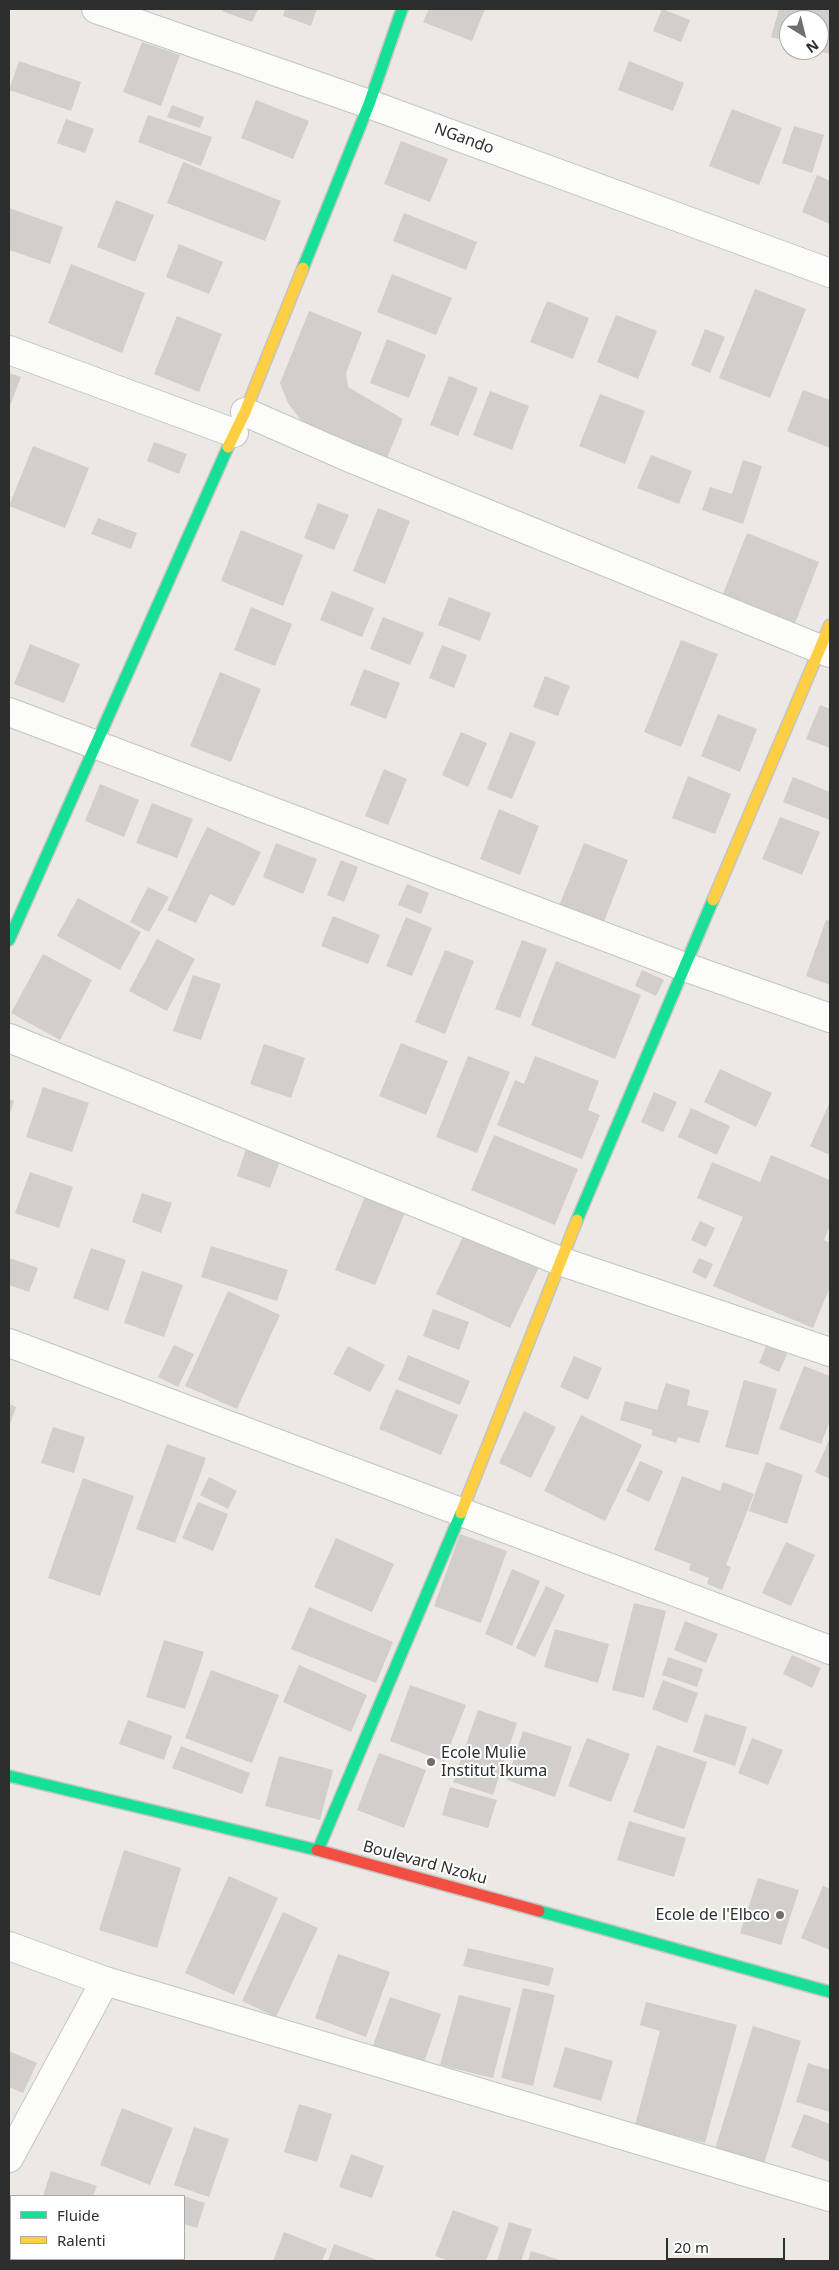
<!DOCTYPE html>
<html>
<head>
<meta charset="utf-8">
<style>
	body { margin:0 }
	#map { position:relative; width:839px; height:2270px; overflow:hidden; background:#ece8e4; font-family:"Noto Sans",sans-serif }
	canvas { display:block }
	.frame { position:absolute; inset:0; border:10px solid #2e2e2e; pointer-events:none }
	.legend { position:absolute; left:10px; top:2195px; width:175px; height:65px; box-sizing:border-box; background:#fff; border:1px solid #ababab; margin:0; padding:6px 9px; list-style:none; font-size:15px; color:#2e2e2e }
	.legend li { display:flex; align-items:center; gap:10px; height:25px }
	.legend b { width:25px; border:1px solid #ababab }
	.north { position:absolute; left:779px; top:10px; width:50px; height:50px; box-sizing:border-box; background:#fff; border:1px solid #ababab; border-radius:50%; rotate:144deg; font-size:14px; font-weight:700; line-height:20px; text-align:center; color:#2e2e2e }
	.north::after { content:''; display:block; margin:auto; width:18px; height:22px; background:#706f6e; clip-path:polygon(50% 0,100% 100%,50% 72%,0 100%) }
	.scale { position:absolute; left:666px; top:2238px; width:119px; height:22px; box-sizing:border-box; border:2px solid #2e2e2e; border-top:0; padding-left:6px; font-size:15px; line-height:18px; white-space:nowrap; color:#2e2e2e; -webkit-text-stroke:4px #fff; paint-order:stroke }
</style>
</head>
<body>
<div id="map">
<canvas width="839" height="2270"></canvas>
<div class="frame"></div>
<ul class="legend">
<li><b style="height:6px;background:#16e098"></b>Fluide</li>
<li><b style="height:6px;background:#ffcf43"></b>Ralenti</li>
</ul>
<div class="north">N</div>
<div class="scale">20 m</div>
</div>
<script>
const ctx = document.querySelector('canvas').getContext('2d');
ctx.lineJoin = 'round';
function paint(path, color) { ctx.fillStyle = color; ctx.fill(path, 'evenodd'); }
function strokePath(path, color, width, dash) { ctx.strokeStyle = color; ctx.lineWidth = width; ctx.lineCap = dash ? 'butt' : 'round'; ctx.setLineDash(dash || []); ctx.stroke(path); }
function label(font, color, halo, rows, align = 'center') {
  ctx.font = font + ' "Noto Sans",sans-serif'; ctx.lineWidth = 4; ctx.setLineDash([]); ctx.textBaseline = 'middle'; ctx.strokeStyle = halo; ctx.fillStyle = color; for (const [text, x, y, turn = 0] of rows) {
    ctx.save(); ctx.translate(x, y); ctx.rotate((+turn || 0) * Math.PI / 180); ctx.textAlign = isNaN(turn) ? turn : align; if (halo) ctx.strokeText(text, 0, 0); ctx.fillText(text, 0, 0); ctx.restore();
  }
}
paint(new Path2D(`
	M223,9H258L252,22L222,11Z
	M285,9H317L311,26L283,16Z
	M429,9H485L472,41L423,22Z
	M662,9L690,20L681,42L653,31Z
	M779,9H830V54L819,51V20H789V42L771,37Z
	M142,42L180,55L161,106L123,92Z
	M19,61L81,82L71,111L9,90Z
	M629,61L684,83L673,111L618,90Z
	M256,100L309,121L293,159L241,138Z
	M172,105L204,117L200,128L167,117Z
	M732,109L782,128L759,185L709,166Z
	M148,115L212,137L201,166L138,142Z
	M66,119L94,129L85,153L57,143Z
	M794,126L824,135L812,173L782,163Z
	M401,141L448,159L430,202L384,184Z
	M183,162L281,201L265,241L167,203Z
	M817,175L830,181V224L802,212Z
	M116,200L154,215L135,262L97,247Z
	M9,208L63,227L50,264L9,250Z
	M404,213L477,242L466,270L393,241Z
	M179,244L223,262L209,294L166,277Z
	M71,264L145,293L122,353L48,323Z
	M392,274L452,298L436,335L377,312Z
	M755,289L806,309L770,398L719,378Z
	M547,301L589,318L573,359L530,342Z
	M309,311L362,332L346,373L348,387L403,419L387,458L312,429L300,419L288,403L280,383Z
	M616,315L657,331L638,379L597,362Z
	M177,316L222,334L199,392L154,374Z
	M705,329L725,337L710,373L691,365Z
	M387,339L426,355L409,398L370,383Z
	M9,373L21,377L9,408Z
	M449,376L478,388L458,436L430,425Z
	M803,390L830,400V448L787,431Z
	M490,391L529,406L512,450L473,435Z
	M600,394L645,411L625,464L579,446Z
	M154,442L187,454L179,474L147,461Z
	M33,446L89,468L65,528L9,506Z
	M651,455L692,471L679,504L637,488Z
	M743,460L762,466L743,524L702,510L710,487L732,494Z
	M318,503L349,515L334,550L304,538Z
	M378,508L410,521L385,584L353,571Z
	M98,518L137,533L131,549L91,534Z
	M241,530L303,555L283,606L221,581Z
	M747,533L819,562L795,623L723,594Z
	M332,591L374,608L362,637L320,620Z
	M449,597L491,613L480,641L438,625Z
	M251,607L292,624L275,666L234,650Z
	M383,617L424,633L410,665L370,649Z
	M681,640L718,654L681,747L644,732Z
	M30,644L80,664L64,703L14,684Z
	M442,645L467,655L454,688L429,678Z
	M364,669L400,683L386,719L350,705Z
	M220,672L261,689L231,762L190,746Z
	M545,676L570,686L558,716L533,707Z
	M820,705L830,709V748L806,739Z
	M718,714L757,729L740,772L701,756Z
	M461,732L487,743L468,787L442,775Z
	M510,732L536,742L512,799L487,789Z
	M384,769L407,779L388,825L365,816Z
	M688,776L731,794L715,834L672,818Z
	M793,777L830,792V820L783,802Z
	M100,784L139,800L124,837L85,821Z
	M152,803L193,819L177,858L136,843Z
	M499,809L539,826L520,875L480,859Z
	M780,817L820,832L802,875L762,859Z
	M207,827L261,852L234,906L210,894L196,923L167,910Z
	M276,843L317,859L303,894L263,877Z
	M584,843L628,860L603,924L559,906Z
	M341,860L358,867L344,902L327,895Z
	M407,884L429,893L421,914L398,905Z
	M148,887L169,897L149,932L130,922Z
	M78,898L141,932L120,970L57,936Z
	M333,916L380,935L368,964L321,946Z
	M406,917L432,928L412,976L386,966Z
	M826,920L830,921V985L806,976Z
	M157,939L195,959L167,1011L129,991Z
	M522,940L547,949L520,1018L495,1009Z
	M445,950L474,961L445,1034L415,1022Z
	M43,954L92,980L60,1040L11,1013Z
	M556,961L641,995L615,1059L531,1025Z
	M642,970L664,980L656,996L635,986Z
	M193,975L221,984L201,1040L173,1031Z
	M401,1043L448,1061L426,1115L379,1096Z
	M264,1044L305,1058L291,1098L250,1084Z
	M468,1056L510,1072L477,1153L436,1137Z
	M535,1056L599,1081L588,1110L600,1115L582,1159L497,1125L515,1080L524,1084Z
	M720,1069L772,1093L756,1127L704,1102Z
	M43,1087L89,1103L72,1152L26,1137Z
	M654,1092L677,1102L663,1132L641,1122Z
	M9,1099L14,1101L9,1116Z
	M830,1102V1155L810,1146Z
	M691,1108L730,1126L717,1155L678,1137Z
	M494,1135L578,1169L555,1225L471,1190Z
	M246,1149L280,1161L270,1188L237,1176Z
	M771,1155L830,1180V1225L824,1240L830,1243V1287L813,1328L713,1286L743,1217L697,1198L712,1162L760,1182Z
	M30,1172L73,1187L59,1228L15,1213Z
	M368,1189L408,1205L375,1285L335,1270Z
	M142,1193L172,1203L161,1233L132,1222Z
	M700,1221L715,1228L706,1247L691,1240Z
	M466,1230L541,1263L510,1328L436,1294Z
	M211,1246L288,1270L277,1301L201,1277Z
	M91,1248L126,1260L108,1311L73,1298Z
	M9,1258L38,1268L29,1292L9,1285Z
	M699,1258L713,1264L706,1279L692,1272Z
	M142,1271L183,1285L164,1337L124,1323Z
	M228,1291L280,1315L237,1409L185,1386Z
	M433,1309L469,1322L459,1350L423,1336Z
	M767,1344L787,1354L779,1372L759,1363Z
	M174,1345L194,1354L178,1387L158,1377Z
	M348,1346L385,1365L370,1392L333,1374Z
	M408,1355L470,1381L460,1405L398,1380Z
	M574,1356L602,1368L588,1400L560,1387Z
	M804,1366L830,1376V1421L821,1444L779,1429Z
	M744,1380L777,1389L758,1455L725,1447Z
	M666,1383L690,1390L687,1405L709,1411L699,1443L678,1437L676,1443L651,1435L653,1430L620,1420L625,1401L657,1410Z
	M396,1389L458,1415L441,1455L379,1429Z
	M9,1404L16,1407L9,1427Z
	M524,1411L556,1427L531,1478L499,1463Z
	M581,1415L642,1445L605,1521L544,1491Z
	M53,1427L85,1437L74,1473L41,1463Z
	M830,1438V1479L815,1472Z
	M167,1444L206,1458L175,1543L136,1529Z
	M640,1461L663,1471L649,1502L626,1491Z
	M766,1462L803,1475L787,1524L749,1511Z
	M682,1476L720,1491L723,1482L754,1494L726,1565L731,1567L722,1590L707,1584L709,1578L689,1570L691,1564L654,1550Z
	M209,1477L237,1491L228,1509L200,1495Z
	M83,1478L134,1496L100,1596L48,1578Z
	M198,1502L228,1514L213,1551L182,1538Z
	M460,1534L507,1551L481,1623L434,1606Z
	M336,1538L394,1564L372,1612L314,1587Z
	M786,1542L815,1555L791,1606L762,1593Z
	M512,1569L540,1581L512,1646L485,1634Z
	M546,1586L565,1595L535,1657L516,1648Z
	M634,1603L666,1611L644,1698L612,1690Z
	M309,1607L393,1642L376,1683L291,1649Z
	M685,1621L718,1634L706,1663L674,1650Z
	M555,1629L609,1644L598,1683L544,1667Z
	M164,1640L204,1652L185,1709L146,1697Z
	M792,1655L821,1668L812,1688L783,1674Z
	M668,1657L703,1669L697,1687L662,1675Z
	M299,1665L367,1695L351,1732L283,1702Z
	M211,1670L279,1695L252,1763L185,1738Z
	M663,1680L698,1693L687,1723L652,1709Z
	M410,1685L466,1705L444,1761L390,1741Z
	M478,1710L517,1723L493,1795L453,1782Z
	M705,1714L747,1727L735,1766L693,1752Z
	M128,1720L172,1736L164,1760L119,1744Z
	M523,1731L572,1747L555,1797L507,1780Z
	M587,1738L630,1754L611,1802L568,1786Z
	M752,1738L783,1750L768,1785L738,1773Z
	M657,1745L707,1762L684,1829L633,1812Z
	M181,1746L250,1773L242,1794L172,1768Z
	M379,1753L426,1770L404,1828L357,1810Z
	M279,1756L333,1770L320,1820L265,1806Z
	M450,1787L497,1800L488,1828L442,1815Z
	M629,1821L686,1838L674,1877L617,1860Z
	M124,1850L181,1868L157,1948L99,1930Z
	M229,1876L278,1898L234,1995L185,1973Z
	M758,1878L799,1890L781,1945L740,1933Z
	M823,1886L830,1889V1950L801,1938Z
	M283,1912L318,1928L276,2017L242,2001Z
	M468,1948L554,1968L549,1986L463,1966Z
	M338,1954L390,1972L366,2037L315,2018Z
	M523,1988L555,1995L533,2086L501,2078Z
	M459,1995L511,2008L493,2078L440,2065Z
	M390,1997L441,2014L422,2068L371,2051Z
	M646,2002L737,2025L705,2143L635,2125L660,2031L640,2025Z
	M753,2026L801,2041L763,2167L714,2152Z
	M565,2047L613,2061L601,2101L553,2087Z
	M9,2051L37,2063L23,2093L9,2087Z
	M808,2063L830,2070V2112L796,2102Z
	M299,2104L332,2114L317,2162L284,2152Z
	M122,2108L173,2128L150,2185L100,2165Z
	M804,2114L830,2124V2162L791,2147Z
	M194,2127L229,2139L209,2197L174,2185Z
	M351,2154L384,2166L372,2198L339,2187Z
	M51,2171L97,2186L93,2196H43Z
	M184,2196L205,2203L197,2228L184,2224Z
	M453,2210L499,2227L486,2261H450L435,2256Z
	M509,2222L532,2229L521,2261H497Z
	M284,2232L327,2249L322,2261H273Z
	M334,2244L380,2261H328Z
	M531,2251L563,2261H528Z`), '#d1cecb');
const street = new Path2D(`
	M96,9L369,104L830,273
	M9,350L234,433
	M245,412L350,458L830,653
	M9,712L685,967L830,1018
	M9,1038L560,1261L830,1352
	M9,1343L830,1650
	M9,1946L105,1981L830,2197
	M9,2158L105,1981
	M9,2251H11
	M33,2259L40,2261`);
const fast = new Path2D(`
	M303,268L369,104L402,9
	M9,940L228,447
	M577,1220L713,900
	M9,1776L317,1850
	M318,1850L461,1513
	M539,1911L830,1992`);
const slow = new Path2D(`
	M228,447L245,412L303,268
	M713,900L830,625
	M461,1513L577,1220`);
const jam = new Path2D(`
	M317,1850L539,1911`);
strokePath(street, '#c5c4c5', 30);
strokePath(fast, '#c5c4c5', 14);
strokePath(slow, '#c5c4c5', 14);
strokePath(jam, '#c5c4c5', 14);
strokePath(street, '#fcfcfb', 28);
strokePath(fast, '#16e098', 11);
strokePath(slow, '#ffcf43', 11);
strokePath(jam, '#f24e42', 11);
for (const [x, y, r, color] of [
	[431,1762,5,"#706f6e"],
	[780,1915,5,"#706f6e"]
]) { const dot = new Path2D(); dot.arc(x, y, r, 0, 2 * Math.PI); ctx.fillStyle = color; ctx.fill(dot); strokePath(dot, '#fff', 2); }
label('16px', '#2e2e2e', '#fff', [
	["NGando",464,139,20],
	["Boulevard Nzoku",425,1863,15]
]);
label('16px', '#2e2e2e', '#fff', [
	["Ecole Mulie",441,1753],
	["Institut Ikuma",441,1771],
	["Ecole de l'Elbco",770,1915,"right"]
], 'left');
</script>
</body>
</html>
